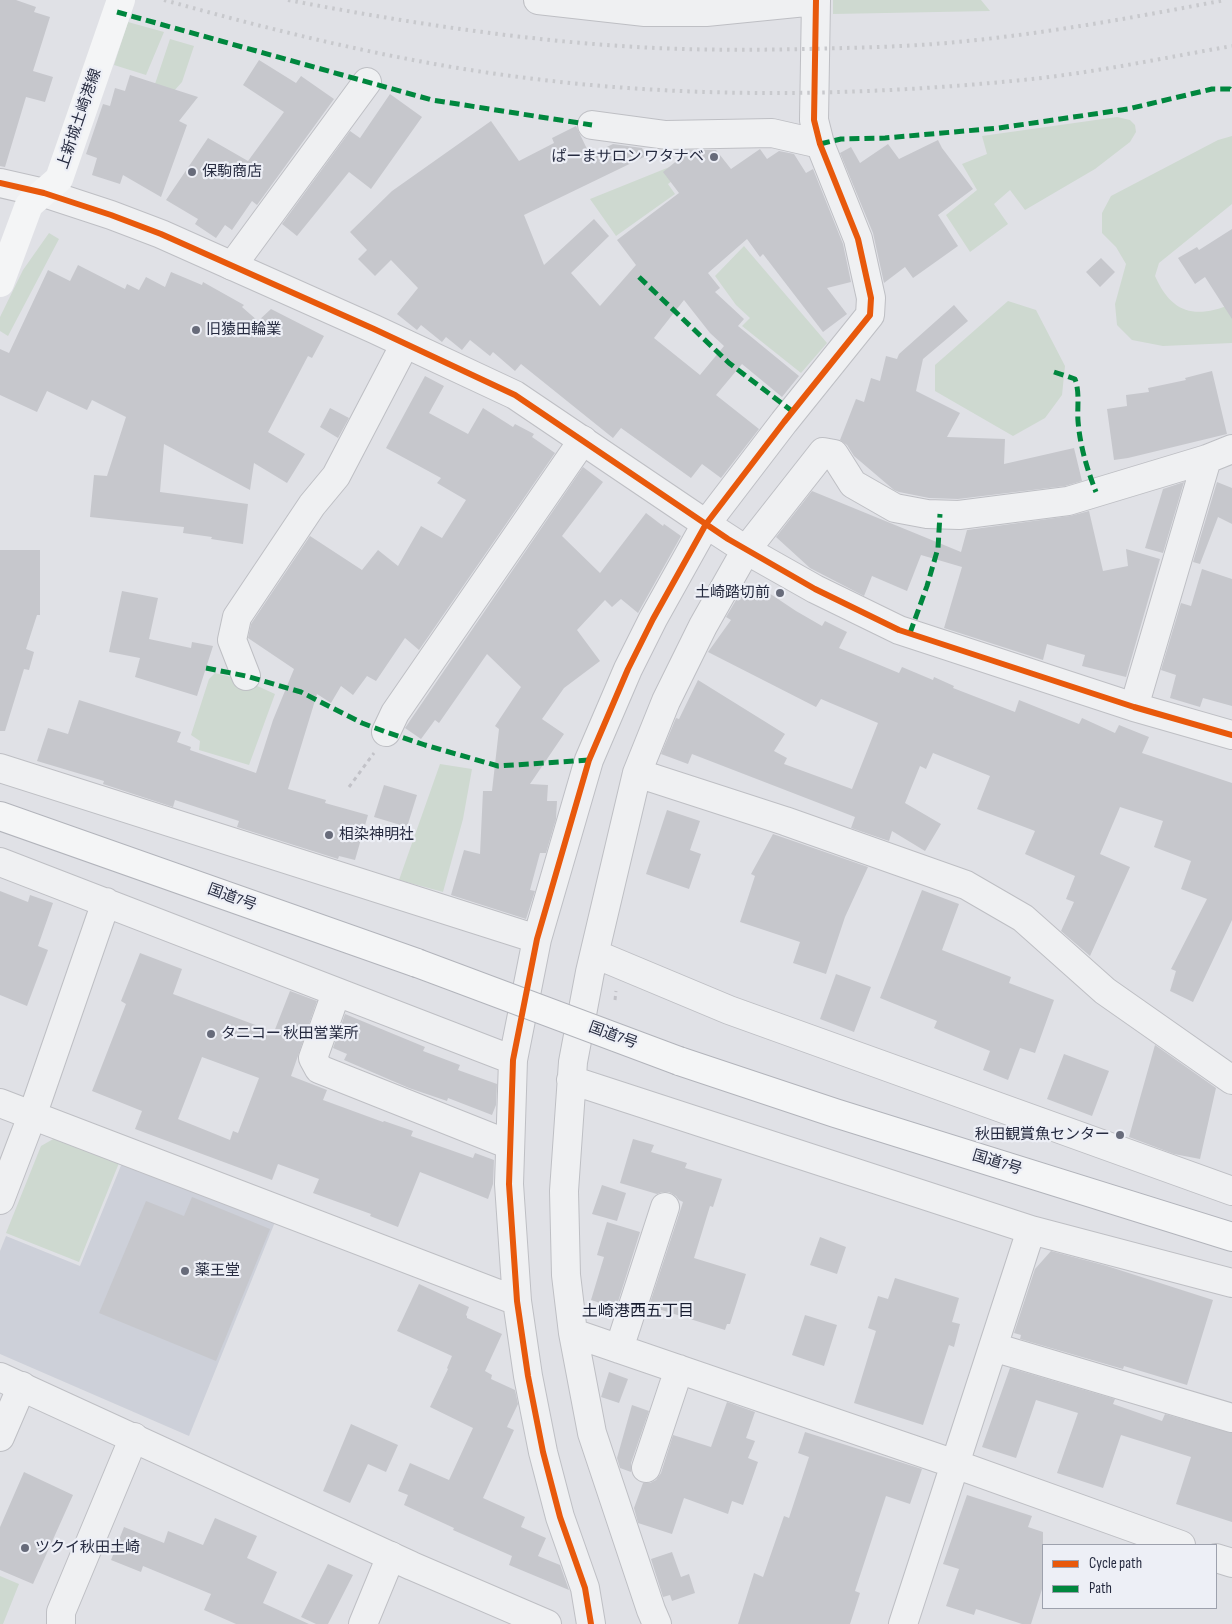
<!DOCTYPE html>
<html>
<head>
<meta charset="utf-8">
<style>
	body { margin:0 }
	#map { position:relative; width:1232px; height:1624px; overflow:hidden; background:#e0e1e6; font-family:"Sofia Sans Condensed",sans-serif }
	canvas { display:block }
	.legend { position:absolute; left:1042px; top:1544px; width:175px; height:65px; box-sizing:border-box; background:#edeff6; border:1px solid #9da1ad; margin:0; padding:6px 9px; list-style:none; font-size:15px; color:#262b40 }
	.legend li { display:flex; align-items:center; gap:10px; height:25px }
	.legend b { width:25px; border:1px solid #9da1ad }
</style>
</head>
<body>
<div id="map">
<canvas width="1232" height="1624"></canvas>
<ul class="legend">
<li><b style="height:6px;background:#e8590c"></b>Cycle path</li>
<li><b style="height:6px;background:#00873e"></b>Path</li>
</ul>
</div>
<script>
const ctx = document.querySelector('canvas').getContext('2d');
ctx.lineJoin = 'round';
function paint(path, color) { ctx.fillStyle = color; ctx.fill(path, 'evenodd'); }
function strokePath(path, color, width, dash) { ctx.strokeStyle = color; ctx.lineWidth = width; ctx.lineCap = dash ? 'butt' : 'round'; ctx.setLineDash(dash || []); ctx.stroke(path); }
function label(font, color, halo, rows, align = 'center') {
  ctx.font = font + ' "Sofia Sans Condensed","Noto Sans JP",sans-serif'; ctx.lineWidth = 4.5; ctx.setLineDash([]); ctx.textBaseline = 'middle'; ctx.strokeStyle = halo; ctx.fillStyle = color; for (const [text, x, y, turn = 0] of rows) {
    ctx.save(); ctx.translate(x, y); ctx.rotate((+turn || 0) * Math.PI / 180); ctx.textAlign = isNaN(turn) ? turn : align; if (halo) ctx.strokeText(text, 0, 0); ctx.fillText(text, 0, 0); ctx.restore();
  }
}
paint(new Path2D(`
	M122,1163L275,1222L189,1436L0,1354V1251L6,1236L80,1266Z`), '#cdd0d9');
paint(new Path2D(`
	M833,0H981L990,11L833,14Z
	M128,22L164,32L146,75L114,65Z
	M170,39L194,46L182,82L165,101L153,90Z
	M1117,117L1130,120L1135,125L1136,132L1130,142L1095,169L1025,210L1010,190L994,204L1008,224L970,252L946,215L977,190L962,164L987,154L982,136Z
	M1232,136V204L1159,263L1155,276C1172,314 1195,319 1232,304V343L1163,346L1132,340L1117,325L1115,304L1126,264L1116,247L1102,233V213L1111,196L1218,140Z
	M672,166L680,175L668,184L675,194L616,236L590,199Z
	M49,233L59,239L8,336L0,331V317L23,270Z
	M744,246L827,343L801,373L742,326L750,318L736,305L715,276Z
	M1008,301L1036,310L1065,366L1062,395L1045,418L1013,436L935,391V365Z
	M215,673L244,680L275,694L249,765L199,750L200,741L191,735L209,679Z
	M440,764L472,769L463,819L443,892L399,880Z
	M55,1138L119,1163L79,1262L6,1233L41,1146Z
	M0,1576L19,1584L3,1624H0Z`), '#ced9d0');
paint(new Path2D(`
	M0,0H16L36,7L34,12L50,17L33,71L53,77L45,102L26,97L5,167L0,166Z
	M259,60L296,83L301,76L334,99L257,205L252,201L232,230L225,225L216,238L195,224L198,219L166,200L208,138L248,161L284,112L243,85Z
	M130,75L198,97L179,121L187,125L161,197L123,175L120,184L92,175L97,158L86,154L103,104L110,106L115,88L125,91Z
	M390,94L422,117L371,189L349,172L297,236L282,224L350,131L360,138Z
	M491,121L519,161L554,143L552,138L576,126L587,149L591,148L594,153L613,144L642,148L646,156L524,215L544,265L594,219L609,236L571,273L600,306L636,265L617,240L679,193L663,172L690,150H716L731,169L760,149L767,159L779,151L794,154L806,173L813,169L843,244L851,282L827,288L847,314L823,332L763,254L760,257L747,239L708,273L720,288L715,292L744,319L738,326L799,376L782,397L742,364L716,395L759,429L721,478L702,464L691,478L621,428L613,438L521,364L515,371L493,352L490,356L470,340L462,350L446,337L442,342L421,325L417,330L397,314L418,288L391,260L375,276L358,259L367,250L350,232L392,191ZM684,300L710,333L724,346L700,375L654,338Z
	M938,140L942,148L973,189L938,215L958,246L913,278L905,267L884,283L873,233L840,153L851,147L860,163L888,144L899,159Z
	M1232,229V319L1205,277L1195,284L1178,258L1197,247L1199,250Z
	M1101,258L1115,272L1100,287L1086,272Z
	M78,265L125,289L127,284L139,290L146,277L165,287L171,272L202,285L203,282L244,305L242,307L258,321L271,309L324,336L312,358L308,356L268,432L305,454L287,483L254,463L250,490L164,444L160,492L248,504L243,544L211,539L212,537L183,533L184,527L90,517L94,475L107,476L126,417L92,400L87,410L47,391L37,412L0,395V349L9,353L48,270L70,281Z
	M954,305L968,321L923,359L916,391L960,413L947,437L1005,439L1004,464L1074,448L1082,481L1065,486L958,499L929,498L899,492L894,490L854,456L847,445L840,440L856,399L864,402L871,378L880,381L886,356L897,359L899,354Z
	M1212,371L1227,434L1128,458L1114,460L1107,409L1127,406L1126,395L1149,392L1148,388L1186,380L1185,378Z
	M425,376L444,386L429,413L468,434L483,408L513,427L515,424L534,434L532,437L555,453L419,650L405,638L376,681L367,676L353,695L341,686L331,703L317,694L288,789L326,800L325,803L368,815L355,860L339,856L338,859L237,827L239,821L175,800L173,807L103,784L104,781L37,761L48,728L68,734L79,700L181,732L177,742L191,747L190,750L256,773L273,720L294,669L248,638L251,624L310,536L362,570L378,550L398,566L421,526L442,538L466,500L437,483L441,478L386,448Z
	M330,408L349,418L338,438L320,427Z
	M583,467L603,482L562,536L600,573L646,513L663,526L664,524L681,536L638,613L621,599L612,607L605,600L577,630L600,661L564,688L542,719L564,734L530,784L548,785L547,801H557L556,819L546,853H540L530,890L535,891L526,919L451,895L464,850L480,854L483,791H492L499,729L495,726L521,687L487,654L439,723L435,720L421,739L405,728Z
	M1184,482L1163,553L1145,548L1163,489Z
	M1217,482L1232,488V524L1218,517L1200,564L1193,562Z
	M812,491L961,552L967,530L1070,516L1089,511L1103,571L1128,566L1126,549L1160,559L1126,677L1082,666L1085,655L1047,644L1043,660L944,628L962,567L921,555L907,591L872,576L864,596L810,568L776,537Z
	M0,550H40V615H37L26,649L34,652L29,670L24,669L5,731H0Z
	M1202,569L1232,579V706L1203,698L1200,707L1170,698L1176,675L1161,670L1181,603L1191,606Z
	M745,585L759,596L763,590L772,595L796,611L822,626L825,621L847,632L839,648L899,673L902,667L933,680L934,677L954,686L953,688L1015,712L1019,700L1079,724L1082,718L1115,733L1119,725L1149,737L1142,753L1232,783V920L1193,1002L1170,991L1176,971L1171,969L1207,899L1181,889L1191,861L1154,847L1163,821L1120,807L1100,854L1130,867L1090,956L1061,931L1074,902L1066,899L1075,876L1025,854L1035,831L977,809L990,776L933,753L926,769L920,766L905,803L941,824L925,851L892,831L889,841L851,828L855,817L692,754L688,764L661,754L676,718L679,719L698,680L785,734L774,751L787,758L784,764L852,789L878,723L821,699L816,707L708,652L731,620L726,617Z
	M122,591L158,598L149,639L191,648L192,642L213,646L197,696L135,677L140,658L109,652Z
	M384,785L417,795L407,827L374,817Z
	M667,810L700,821L690,850L701,854L689,889L646,874Z
	M773,834L868,867L845,917L826,974L793,963L800,942L740,922L755,876L751,874Z
	M922,890L959,904L942,950L1011,977L1009,983L1054,1000L1035,1053L1020,1048L1008,1080L983,1070L990,1051L934,1028L937,1021L880,998Z
	M0,891L28,902L30,895L53,903L38,946L48,950L27,1006L0,995Z
	M140,953L182,969L173,994L274,1032L290,991L317,1001L291,1076L327,1090L323,1100L383,1122L384,1121L413,1131L411,1136L473,1158L475,1153L494,1160L493,1184L488,1199L420,1172L398,1227L370,1216L371,1214L313,1193L319,1179L278,1164L272,1180L135,1129L142,1111L92,1091L126,1004L121,1001ZM202,1057L259,1078L238,1133L233,1131L230,1140L178,1119Z
	M836,974L871,987L854,1032L820,1019Z
	M345,1014L425,1047L423,1051L460,1065L458,1070L497,1084L496,1105L492,1115L448,1098L447,1101L409,1088L344,1060L347,1054L333,1048Z
	M1155,1045L1216,1088L1200,1159L1174,1154L1129,1137Z
	M1064,1054L1109,1071L1092,1116L1047,1099Z
	M633,1139L654,1145L651,1152L687,1163L685,1168L722,1179L713,1207L710,1206L694,1258L746,1274L730,1324H727L725,1330L649,1306L683,1202L679,1200L676,1196L669,1192H662L657,1194L620,1183Z
	M602,1185L626,1193L617,1221L592,1214Z
	M192,1197L270,1229L216,1361L99,1313L146,1201L184,1216Z
	M607,1222L640,1232L616,1308L591,1300L604,1257L597,1255Z
	M820,1237L846,1247L837,1274L810,1265Z
	M1051,1251L1107,1266L1213,1300L1187,1385L1124,1366L1123,1369L1020,1339L1021,1335L1014,1333L1035,1269Z
	M895,1278L959,1298L952,1322L960,1324L954,1347L949,1345L923,1425L854,1403L876,1331L868,1328L878,1296L888,1299Z
	M419,1284L469,1307L466,1315L467,1316V1318L502,1334L485,1371L492,1375L491,1379L515,1390L518,1404L507,1427L514,1430L483,1498L525,1517L521,1527L546,1538L538,1556L560,1565L569,1590L509,1565L512,1556L453,1530L454,1528L404,1505L408,1495L398,1491L410,1463L449,1480L473,1428L430,1407L448,1369L447,1368L452,1356L397,1331Z
	M805,1315L837,1325L824,1366L792,1355Z
	M1010,1368L1115,1399L1113,1404L1162,1421L1165,1414L1232,1433V1522L1176,1504L1191,1457L1121,1435L1103,1488L1057,1473L1078,1413L1036,1400L1016,1458L982,1447Z
	M609,1372L628,1379L619,1403L601,1397Z
	M727,1402L755,1412L746,1438L755,1441L748,1458L758,1462L743,1505L732,1501L728,1514L684,1498L672,1534L638,1523L634,1508L643,1483H650L656,1480L661,1473L673,1435L711,1447Z
	M632,1405L649,1411L631,1463V1472L620,1468L617,1458Z
	M351,1424L398,1445L386,1472L368,1464L350,1503L323,1491Z
	M805,1432L922,1469L910,1504L886,1496L855,1591L860,1593L850,1624H738L754,1573L763,1577L784,1516L789,1518L809,1457L798,1453Z
	M24,1472L73,1495L33,1584L0,1570V1527Z
	M967,1495L1032,1516L1028,1527L1043,1532V1586L1031,1624H1022L976,1609L974,1615L946,1606L959,1569L943,1564Z
	M215,1518L257,1536L247,1558L277,1572L263,1603L309,1624H236L204,1610L211,1594L143,1566L141,1572L111,1560L124,1527L164,1543L168,1531L203,1545Z
	M672,1552L681,1577L689,1574L695,1593L672,1601L670,1595L663,1597L651,1559Z
	M328,1564L353,1575L328,1624H316L301,1617Z`), '#c6c7cc');
const minor = new Path2D(`
	M538,0L645,12H706L816,1
	M592,125L666,135L772,133L820,144
	M232,266L367,82
	M706,524L746,550L815,589L899,630L1134,707L1232,735
	M246,676L232,640L237,617L312,505L336,476L405,344
	M1134,707L1207,459
	M386,732L395,713L583,440
	M0,768L537,939
	M637,773L785,821L966,885L1023,918L1105,991L1232,1080
	M0,862L513,1060
	M595,954L729,1010L1232,1191
	M336,993L313,1058L319,1069L510,1145
	M571,1080L1031,1230L1232,1283
	M0,1103L517,1301
	M0,1200L32,1116L106,902
	M573,1333L955,1464L1181,1545
	M993,1347L1232,1418
	M619,1349L665,1207
	M0,1437L22,1386
	M646,1468L679,1369
	M1216,1558L1232,1563
	M61,1624V1612L134,1437
	M363,1624L391,1556
	M591,1624L585,1588L560,1517L543,1452L528,1376L517,1301L509,1184L513,1060L537,939L589,760L628,669L653,619L706,524L784,422L870,315L871,298L858,239L820,144L814,120L816,0
	M657,1624L651,1610L592,1433L573,1333L566,1275L564,1191L573,1062L590,972L637,773L666,701L703,626L746,550L823,452L834,454L853,484L895,508L927,514L959,515L1068,501L1207,459L1232,449
	M903,1624L1031,1230`);
const tertiary = new Path2D(`
	M0,183L44,193L111,215L161,234L374,329L515,395L706,524
	M0,1377L412,1566L547,1624`);
const trunk = new Path2D(`
	M0,816L417,963
	M679,1061L835,1113L1232,1237`);
strokePath(minor, '#bebfc4', 30);
strokePath(tertiary, '#bebfc4', 30);
strokePath(trunk, '#b2b4bb', 30);
strokePath(new Path2D(`
	M349,787L374,753
	M615,1000L616,991`), '#c2c2c8', 3, [4, 4]);
strokePath(minor, '#eff0f2', 28);
strokePath(tertiary, '#eff0f2', 28);
strokePath(new Path2D(`
	M0,283L29,205L59,179L121,0`), '#f4f5f6', 28);
strokePath(trunk, '#f4f5f6', 28);
strokePath(new Path2D(`
	M164,0C286,34 409,64 535,79C697,99 861,96 1023,80C1093,73 1163,58 1232,46
	M288,0C403,22 519,40 636,47C705,51 775,50 844,48C888,47 933,45 977,40C1060,31 1142,16 1225,0`), '#c8c9cd', 4, [2.5, 5]);
const trunkBridge = new Path2D(`
	M417,963L679,1061`);
strokePath(trunkBridge, '#b2b4bb', 30, []);
strokePath(trunkBridge, '#f4f5f6', 28);
strokePath(new Path2D(`
	M117,12L432,100L592,125
	M820,144L841,139L885,138L999,128L1128,109L1212,89H1230L1232,91
	M639,277L729,363L792,411
	M1054,372L1075,379C1080,393 1077,407 1078,421C1080,446 1087,469 1096,492
	M910,633L927,586L938,548L940,514
	M206,668L246,676L301,692L362,723L386,732L425,745L498,766L589,760`), '#00873e', 5, [10, 5]);
strokePath(new Path2D(`
	M0,183L44,193L111,215L161,234L374,329L515,395L728,539L815,589L899,630L1134,707L1232,735
	M591,1624L585,1588L560,1517L543,1452L528,1376L517,1301L509,1184L513,1060L537,939L589,760L628,669L653,619L706,524L784,422L870,315L871,298L858,239L820,144L814,120L816,0`), '#e8590c', 6);
for (const [x, y, r, color] of [
	[714,157,5,"#676b7a"],
	[192,172,5,"#676b7a"],
	[196,330,5,"#676b7a"],
	[780,593,5,"#676b7a"],
	[329,835,5,"#676b7a"],
	[211,1034,5,"#676b7a"],
	[1120,1135,5,"#676b7a"],
	[185,1271,5,"#676b7a"],
	[25,1548,5,"#676b7a"]
]) { const dot = new Path2D(); dot.arc(x, y, r, 0, 2 * Math.PI); ctx.fillStyle = color; ctx.fill(dot); strokePath(dot, '#edeff6', 2); }
label('15px', '#262b40', '#edeff6', [
	["上新城土崎港線",80,119,-71],
	["国道7号",232,898,20],
	["国道7号",613,1036,20],
	["国道7号",997,1163,17]
]);
label('15px', '#262b40', '#edeff6', [
	["ぱーまサロン ワタナベ",704,157,"right"],
	["保駒商店",202,172],
	["旧猿田輪業",206,330],
	["土崎踏切前",770,593,"right"],
	["相染神明社",339,835],
	["タニコー 秋田営業所",221,1034],
	["秋田観賞魚センター",1110,1135,"right"],
	["薬王堂",195,1271],
	["ツクイ秋田土崎",35,1548]
], 'left');
label('16px', '#181d31', '#edeff6', [
	["土崎港西五丁目",638,1312]
]);
</script>
</body>
</html>
